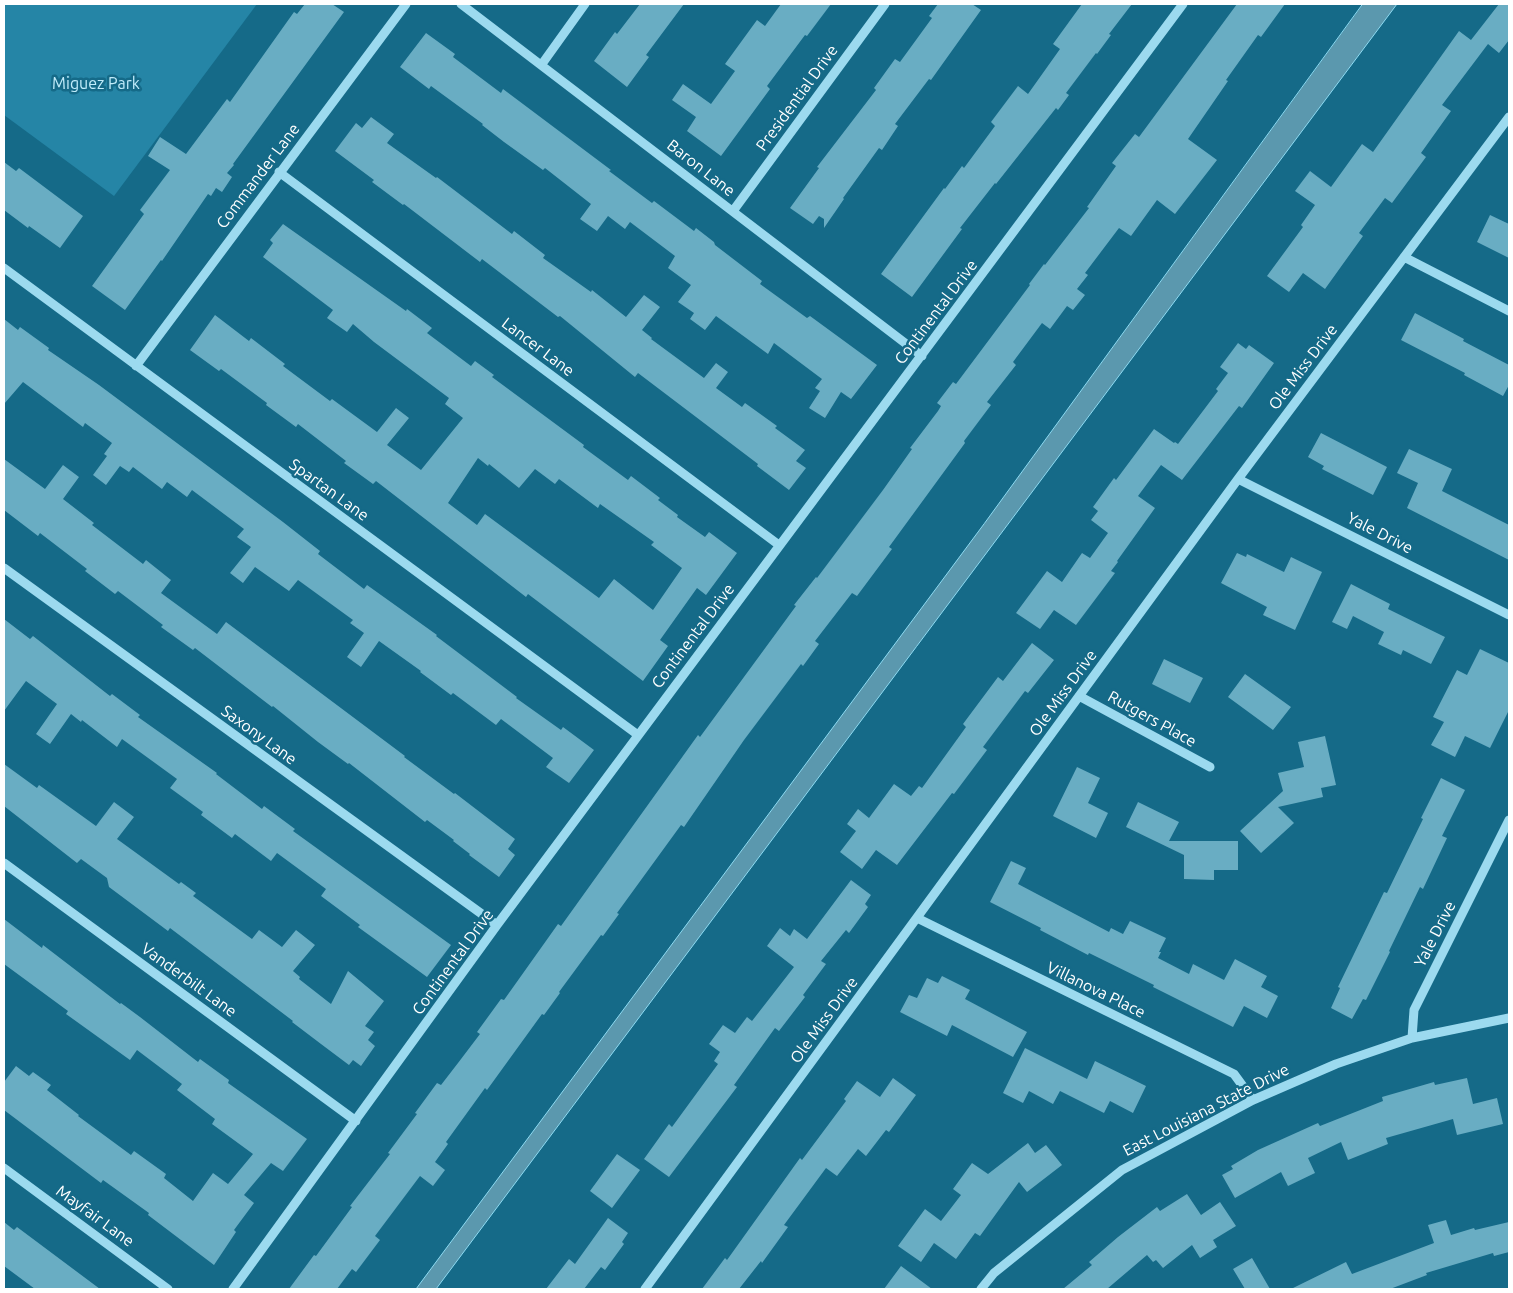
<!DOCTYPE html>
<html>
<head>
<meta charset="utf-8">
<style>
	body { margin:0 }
	#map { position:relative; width:1513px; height:1293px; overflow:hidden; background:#156a88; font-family:Ubuntu,sans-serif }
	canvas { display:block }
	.frame { position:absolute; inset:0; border:5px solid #fff; pointer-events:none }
</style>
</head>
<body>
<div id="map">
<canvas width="1513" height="1293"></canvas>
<div class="frame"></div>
</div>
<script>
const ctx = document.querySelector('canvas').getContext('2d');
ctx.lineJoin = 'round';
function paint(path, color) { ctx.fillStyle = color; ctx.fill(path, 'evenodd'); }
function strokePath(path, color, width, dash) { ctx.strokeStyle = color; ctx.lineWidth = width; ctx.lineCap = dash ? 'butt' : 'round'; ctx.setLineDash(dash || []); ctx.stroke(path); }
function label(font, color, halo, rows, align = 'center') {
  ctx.font = font + ' Ubuntu,sans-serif'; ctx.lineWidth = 5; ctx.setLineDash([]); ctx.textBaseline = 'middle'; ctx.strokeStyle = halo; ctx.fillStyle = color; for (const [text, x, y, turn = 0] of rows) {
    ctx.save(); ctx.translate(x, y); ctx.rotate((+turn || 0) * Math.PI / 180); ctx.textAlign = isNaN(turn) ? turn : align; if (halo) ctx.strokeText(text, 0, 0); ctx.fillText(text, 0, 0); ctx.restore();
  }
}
paint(new Path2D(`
	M4,4H257L114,196L4,115Z`), '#2585a6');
const water = new Path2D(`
	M1363,4H1397L436,1289H416L984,524Z`);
paint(water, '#5b98ae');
strokePath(water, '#8edaf1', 1);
paint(new Path2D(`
	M305,4H332L344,12L233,164L234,165L227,173L232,177L222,192L216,188L211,196L208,194L162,261L161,260L125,310L92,286L144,214L140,210L170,170L148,156L160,137L186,154L227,99L230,102L294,12L297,14Z
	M640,4H684L646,55L649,57L627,87L594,61L615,32L617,34Z
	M781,4H831L807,36L805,35L767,86L770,89L721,156L687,131L696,117L672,100L683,84L711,104L735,71L725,64L757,20L765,26Z
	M938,4H972L981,10L931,80L929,79L895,124L898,126L882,150L879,148L843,198L844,199L824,228V219L819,216L813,224L790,208L819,168L817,167L876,90L874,88L895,59L900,62L932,18L929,16Z
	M1082,4H1132L1109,34L1111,35L1097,54L1096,53L1066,93L1069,95L1058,110L1056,108L996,184L995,183L960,228L962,229L912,297L881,274L944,188L945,189L962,166L964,168L995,126L991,122L1018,86L1028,94L1060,49L1053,44Z
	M1237,4H1285L1261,37L1258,35L1226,80L1228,81L1188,139L1217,160L1175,214L1157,200L1131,236L1119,228L1085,273L1088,275L1077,289L1085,295L1073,310L1067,306L1050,329L1042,323L1013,362L1016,365L987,402L991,405L964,441L965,443L889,547L892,549L857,596L852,593L815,641L819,644L803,666L801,664L744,740L684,827L681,825L617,913L619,914L603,936L601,935L559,992L560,993L544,1015L542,1014L487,1090L485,1088L446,1142L448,1144L435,1162L445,1170L433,1186L420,1176L375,1236L380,1240L356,1272L352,1269L337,1289H289L314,1255L316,1256L352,1207L350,1206L390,1154L388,1153L417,1114L415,1113L437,1083L441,1085L458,1063L480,1034L477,1032L501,999L504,1000L558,924L561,926L698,735L700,737L796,606L794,605L816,577L817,578L883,490L912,449L910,448L938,411L941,406L937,403L953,382L956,384L1030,285L1029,284L1044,264L1045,265L1089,208L1087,207L1116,166L1112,163L1135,134L1139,137Z
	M1499,4H1509V40L1499,53L1488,44L1442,105L1451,111L1421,153L1426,157L1392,203L1385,198L1359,233L1363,236L1325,289L1303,273L1289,292L1267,276L1303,227L1301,225L1315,205L1295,191L1310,171L1331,187L1362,144L1373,152L1459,31L1471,40Z
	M426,33L455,54L453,57L501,93L503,89L611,170L609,171L652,203L654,201L694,231L696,228L714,242L715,245L762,281L760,284L807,318L810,316L877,365L851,399L841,392L825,418L809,408L820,391L815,388L822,379L774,343L768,354L716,316L705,330L690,319L694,313L678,302L691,285L668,268L675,256L630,222L625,229L608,216L597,231L580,219L591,204L545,168L543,170L504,142L482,125L483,124L431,86L429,89L400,67Z
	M371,117L394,134L387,143L436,178L437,177L512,234L514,231L545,255L543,258L591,292L592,290L626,317L644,295L660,307L642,330L652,338L651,339L704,378L716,363L728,372L716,388L742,407L745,403L777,426L775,428L805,450L796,461L806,468L789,490L757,466L758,464L638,373L635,377L560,316L558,317L482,259L480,262L404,204L403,205L372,182L374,180L335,151L356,123L362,128Z
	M4,162L16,171L19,168L83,216L60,248L29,226L28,228L4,210Z
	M1490,215L1509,224V258L1477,242Z
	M283,224L406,311L407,309L432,328L427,333L471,366L475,361L494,375L492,377L584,445L583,447L628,480L631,476L660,498L658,500L678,515L677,517L705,537L709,532L737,553L706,595L697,588L660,640L668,646L643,681L528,594L526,597L376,481L373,484L344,463L346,461L298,424L296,427L266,405L267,403L221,369L219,371L190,350L215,315L249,341L251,338L285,364L283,366L330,401L332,399L377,432L396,408L409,418L387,445L421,470L463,418L445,404L449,398L374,342L353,324L347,332L327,318L333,310L263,257L273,243L270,240ZM478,458L488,466L489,464L519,488L535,469L555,484L559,479L598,508L600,504L654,542L651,545L682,568L653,610L614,579L599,598L485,514L477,525L448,503Z
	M1415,313L1464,339L1463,341L1509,365V385L1503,396L1464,375L1465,373L1401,340Z
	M4,319L18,330L20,327L49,348L48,350L99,385L283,522L320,551L318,554L364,589L367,585L437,635L436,636L517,697L516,698L561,730L563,727L594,750L569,783L546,767L553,758L501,719L496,725L453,693L451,695L420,672L421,671L379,641L361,667L347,657L364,633L350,623L353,620L298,580L289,591L255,567L243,583L230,573L251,547L237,537L244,529L192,490L187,497L167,482L162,489L133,467L129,472L120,466L106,485L93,475L107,456L104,454L112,443L85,423L83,427L23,382L4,404Z
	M1238,343L1246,349L1249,345L1274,363L1242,408L1239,406L1182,480L1161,465L1138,496L1155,508L1117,561L1118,562L1111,571L1115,573L1076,625L1054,610L1040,629L1016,613L1047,571L1062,582L1082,553L1090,558L1108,533L1091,520L1098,511L1093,507L1114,478L1116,480L1154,429L1174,443L1175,442L1178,444L1218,391L1216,389L1228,373L1220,367Z
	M1321,433L1387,467L1373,495L1322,469L1324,466L1308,457Z
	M1409,449L1452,469L1442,491L1509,525V560L1407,508L1418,483L1397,473Z
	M4,459L45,489L63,465L79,477L63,499L94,523L92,525L143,564L146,560L171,580L161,593L217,634L226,622L405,756L404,757L454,794L455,793L515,839L508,849L515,855L499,877L469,855L470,854L453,841L454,840L427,820L425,822L349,763L348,764L318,742L273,706L272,707L195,648L193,650L161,627L163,625L118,591L115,594L85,571L87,569L40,533L38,536L4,510Z
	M1237,553L1246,557L1247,554L1284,572L1291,557L1322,572L1295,630L1263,615L1267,607L1221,583Z
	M1351,584L1390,604L1388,609L1445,637L1431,664L1403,650L1401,655L1378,644L1384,632L1353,616L1347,629L1332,622Z
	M4,619L30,639L33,636L110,696L112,694L140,715L138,717L217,773L216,774L262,809L264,806L295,829L293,831L451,945L427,977L358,927L360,925L321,896L326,889L277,853L271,861L235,834L232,838L201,815L203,812L170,788L177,779L122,739L117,747L82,720L81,722L71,714L50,744L36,734L57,704L26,681L4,711Z
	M1032,643L1054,660L1028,693L1025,691L983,747L987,750L954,794L952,793L897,865L876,850L862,869L840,852L856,831L847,824L858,809L869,818L894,784L911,796L919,786L922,788L966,727L963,724L998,677L1003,681Z
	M1480,649L1509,663V710L1490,748L1465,736L1455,757L1431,745L1444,722L1433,717L1457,670L1467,675Z
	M1164,659L1203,678L1190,703L1152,684Z
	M1245,674L1291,707L1273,730L1228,697Z
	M1325,736L1336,785L1321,788L1323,797L1278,807L1294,823L1261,853L1240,831L1283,791L1278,773L1304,767L1298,742Z
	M4,764L37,788L39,785L96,826L114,802L134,817L117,839L179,884L181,882L196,893L193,896L252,939L259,930L282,947L296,930L315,945L293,971L300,977L299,979L331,1004L348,971L384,1001L365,1026L374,1032L368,1040L375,1046L361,1066L353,1060L349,1065L321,1044L292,1022L293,1021L170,928L168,931L109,887L107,878L81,859L77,863L4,806Z
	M1077,767L1100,778L1088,803L1108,813L1096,838L1053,816Z
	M1441,778L1465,790L1442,836L1447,838L1423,889L1420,887L1389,951L1390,952L1366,1000L1363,999L1352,1019L1331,1008L1340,988L1338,987L1384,892L1387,893L1423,819L1421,818Z
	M1138,802L1179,822L1169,841H1238V870H1214V880L1184,879V855L1126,827Z
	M1011,861L1026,868L1018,884L1109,932L1111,928L1123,934L1130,921L1166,938L1159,952H1161L1158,958L1189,974L1193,964L1224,980L1235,959L1267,976L1261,987L1278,996L1267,1018L1244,1006L1233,1027L1153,987L1154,985L1089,953L1088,955L1040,930L1041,928L990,902Z
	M851,880L871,895L865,904L868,907L849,933L846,930L821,961L826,964L803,995L805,997L779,1031L775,1028L734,1085L737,1087L669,1177L644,1159L669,1124L672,1127L718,1064L714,1061L720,1052L709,1044L723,1025L735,1033L747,1017L752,1021L794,967L767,946L780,928L790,936L794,929L807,939Z
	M4,919L42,948L43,945L120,1004L121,1003L140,1017L198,1062L200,1059L229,1080L228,1083L307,1139L283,1171L271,1163L244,1195L254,1203L234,1230L236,1232L214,1265L148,1215L149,1213L103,1180L101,1183L4,1110V1082L16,1066L29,1076L33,1072L51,1085L47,1090L79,1115L78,1116L131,1155L134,1151L166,1174L164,1178L193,1201L213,1173L228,1184L253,1154L212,1124L215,1119L177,1090L182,1084L137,1050L130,1060L66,1014L68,1011L4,964Z
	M942,976L970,990L965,999L1027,1032L1013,1057L952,1025L947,1036L900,1012L909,995L917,998L927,978L938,983Z
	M1025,1048L1087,1079L1095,1061L1146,1086L1133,1113L1110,1101L1104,1113L1060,1091L1053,1104L1029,1091L1023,1103L1003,1093Z
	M893,1078L916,1095L889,1132L886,1130L866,1156L858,1149L837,1176L826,1168L784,1225L788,1227L762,1263L761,1261L739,1289H702L725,1258L727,1260L800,1158L802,1160L846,1101L844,1099L857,1081L880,1097Z
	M1467,1078L1473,1104L1497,1098L1503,1124L1457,1135L1453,1119L1386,1138L1388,1144L1348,1160L1341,1142L1308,1158L1315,1173L1288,1186L1281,1172L1235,1198L1222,1175L1233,1169L1231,1166L1258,1150L1318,1123L1320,1126L1383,1101L1382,1097L1434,1082L1435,1085Z
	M1028,1143L1035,1153L1046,1145L1062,1165L1027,1192L1019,1182L980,1236L975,1233L956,1259L934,1243L921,1262L898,1246L925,1209L941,1221L961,1195L953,1189L972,1163L988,1174Z
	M617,1154L640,1170L612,1208L590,1191Z
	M1187,1194L1201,1215L1220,1202L1236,1226L1213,1240L1217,1247L1200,1258L1192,1245L1163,1268L1156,1260L1153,1262L1147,1255L1107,1289H1063L1092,1265L1089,1262L1118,1237L1157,1207L1160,1211Z
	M608,1218L628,1233L622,1242L624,1244L605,1270L601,1267L584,1289H546L569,1259L575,1264Z
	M1446,1220L1451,1235L1474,1228L1475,1230L1509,1222V1252L1494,1256L1493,1253L1426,1273L1427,1275L1390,1289H1291L1346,1262L1352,1274L1434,1243L1428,1225Z
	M4,1222L14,1230L17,1227L100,1289H35L4,1266Z
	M1252,1258L1270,1289H1245L1233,1269Z
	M901,1266L932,1289H884Z`), '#69adc3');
strokePath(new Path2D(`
	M461,4L922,356
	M542,64L585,4
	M279,172L779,545
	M733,211L885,4
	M1404,257L1509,311
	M4,268L638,735
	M136,366L406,4
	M1238,479L1509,615
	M4,568L497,925
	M1079,696L1210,767
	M4,863L356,1121
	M917,918L1234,1074L1253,1100
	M1412,1038L1414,1010L1509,820
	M4,1168L168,1289
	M233,1289L497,925L1183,4
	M645,1289L1238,479L1509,117
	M981,1289L994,1273L1122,1170L1253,1100L1336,1064L1412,1038L1509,1018`), '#9cdaef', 9);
label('16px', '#c2edfb', '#156a88', [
	["Miguez Park",96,84]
]);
label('16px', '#fff', '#156a88', [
	["Presidential Drive",797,98,-54],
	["Baron Lane",701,168,38],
	["Commander Lane",258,176,-53],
	["Continental Drive",936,312,-53],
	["Lancer Lane",538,347,37],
	["Ole Miss Drive",1303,367,-53],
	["Spartan Lane",329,490,36],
	["Yale Drive",1380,533,27],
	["Continental Drive",693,636,-53],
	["Ole Miss Drive",1063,693,-54],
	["Rutgers Place",1152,719,29],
	["Saxony Lane",259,735,36],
	["Yale Drive",1435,934,-63],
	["Continental Drive",453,962,-54],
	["Vanderbilt Lane",189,980,36],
	["Villanova Place",1096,990,26],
	["Ole Miss Drive",824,1020,-54],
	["East Louisiana State Drive",1206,1110,-27],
	["Mayfair Lane",95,1216,36]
]);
</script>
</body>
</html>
